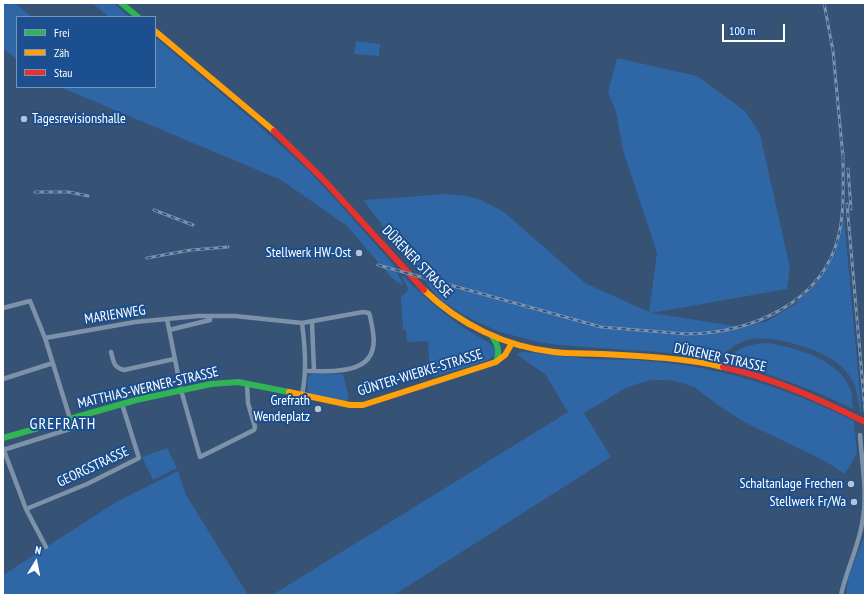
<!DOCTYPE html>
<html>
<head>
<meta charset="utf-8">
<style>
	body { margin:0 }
	#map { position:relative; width:868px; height:598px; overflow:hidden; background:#365274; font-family:"PT Sans Narrow",sans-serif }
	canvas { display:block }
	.frame { position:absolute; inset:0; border:4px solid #fff; pointer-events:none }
	.legend { position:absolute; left:16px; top:16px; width:140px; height:72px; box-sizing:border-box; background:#1b4f8f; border:1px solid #7695bc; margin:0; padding:5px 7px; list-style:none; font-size:12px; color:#fff }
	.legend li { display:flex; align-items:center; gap:8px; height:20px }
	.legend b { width:20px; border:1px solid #7695bc }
	.north { position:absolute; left:16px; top:542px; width:40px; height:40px; -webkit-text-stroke:3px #1b4f8f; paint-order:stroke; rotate:10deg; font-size:11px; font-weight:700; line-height:16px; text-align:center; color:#fff }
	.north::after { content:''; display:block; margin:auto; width:14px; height:18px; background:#fff; clip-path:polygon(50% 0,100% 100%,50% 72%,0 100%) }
	.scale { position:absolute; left:722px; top:24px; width:63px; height:18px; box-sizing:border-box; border:2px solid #fff; border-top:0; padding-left:5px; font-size:12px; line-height:14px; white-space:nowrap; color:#fff; -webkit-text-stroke:3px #1b4f8f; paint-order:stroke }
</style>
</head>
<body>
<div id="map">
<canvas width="868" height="598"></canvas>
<div class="frame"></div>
<ul class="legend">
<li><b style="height:5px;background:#30b455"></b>Frei</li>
<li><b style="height:5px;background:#ff9f0a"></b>Zäh</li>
<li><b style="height:5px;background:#e5322d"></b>Stau</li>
</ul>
<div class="north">N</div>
<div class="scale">100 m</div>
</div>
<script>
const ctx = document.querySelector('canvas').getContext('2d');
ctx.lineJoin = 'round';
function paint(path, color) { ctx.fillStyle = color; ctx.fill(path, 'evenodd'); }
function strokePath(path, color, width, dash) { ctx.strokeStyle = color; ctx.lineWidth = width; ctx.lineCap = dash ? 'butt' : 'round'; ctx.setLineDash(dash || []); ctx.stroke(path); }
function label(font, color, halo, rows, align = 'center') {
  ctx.font = font + ' "PT Sans Narrow",sans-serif'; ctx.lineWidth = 4; ctx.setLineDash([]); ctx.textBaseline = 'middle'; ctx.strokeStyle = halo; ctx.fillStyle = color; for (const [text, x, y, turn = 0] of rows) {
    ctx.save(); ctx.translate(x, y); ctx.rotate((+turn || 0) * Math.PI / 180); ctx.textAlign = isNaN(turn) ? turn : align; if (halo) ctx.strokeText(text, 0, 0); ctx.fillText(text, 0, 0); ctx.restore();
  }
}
paint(new Path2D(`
	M10,3H15L32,17H17V59L3,49V6Z
	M92,3H113L130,17H109Z
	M155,37L255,122L310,172L337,201L393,264L404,286L397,282L389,275L347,226L281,180L60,87H155Z
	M356,41L380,44L379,56L354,54Z
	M617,58L697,76L745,111L760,134L790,268L787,289L651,313L742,327L768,321L795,304L817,283L833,256L840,238L844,217L862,415C856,402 859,388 849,375C844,369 839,364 833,360C817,348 770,335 751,339C737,342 727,350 718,360L673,353L558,345L538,342L500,332L477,322L459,312L439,299L363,200L446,194L467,196L481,200L504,212L585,283L649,312L657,253L623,150L616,112L608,92Z
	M402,275C422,295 443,314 467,330C476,336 488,340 495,349C495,352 496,355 493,357C481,365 447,372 433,377L430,372L428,341L407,342L406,330H403L401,296L406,293L408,289L403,279Z
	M768,343C797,348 840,359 851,391C853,396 852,403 853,409C815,390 778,377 737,365C736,363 734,362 734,360C730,346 761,343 768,343Z
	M521,352C545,353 568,357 591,359C610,360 629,359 649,361C725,368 785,387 854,421L857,453L845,474L825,461L744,422L718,405L694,387L682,383L668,380H652L640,383L626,388L584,413L611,457L394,595H272L568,412L545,374L516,354Z
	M311,374H343L349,399L344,401L310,394L307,390L308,377Z
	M167,448L177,468L153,480L142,457Z
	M178,471L186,495L248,595H3V575L116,502Z
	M865,534V595H846L848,578Z`), '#2f66a5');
strokePath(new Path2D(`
	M3,308L30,301L45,338L73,428L3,450
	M167,319L181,390L200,457L254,430L255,427L248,403L247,384
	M312,322L314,371
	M302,323C305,347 307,371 302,395
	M169,330L210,320V316
	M45,338L135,322L198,316H235L302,323L363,312L369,313C371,319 372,326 373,332C380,376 335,371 305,371
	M111,352C114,362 113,367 124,370L174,359
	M3,379L53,363
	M3,448L26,509L46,547
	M26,509L87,484L139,458L122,404
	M841,595C846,571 858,548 862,524C868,495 862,464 860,435`), '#7d92a8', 4.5);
strokePath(new Path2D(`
	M121,3L138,17
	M492,336C498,345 500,352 496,362
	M3,438L136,400L211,384L238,382L289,392`), '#30b455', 6);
strokePath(new Path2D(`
	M155,31L274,131
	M424,290C459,324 506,347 554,352C570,354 586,353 602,354C643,356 684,358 723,367
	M289,392L350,405H363L496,362L505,355L512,343`), '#ff9f0a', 6);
strokePath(new Path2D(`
	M274,131L322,178L424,290
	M723,367C773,378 819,399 865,422`), '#e5322d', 6);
const rail = new Path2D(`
	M824,3L833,51L843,158
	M848,169L851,209
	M35,192H69L88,196
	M847,204L865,411
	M154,210L193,225
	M147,258L191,250L228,247
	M378,265L601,327L687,334C750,333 821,304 838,238C845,212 843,179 843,153`);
strokePath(rail, '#7e92a7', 3);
strokePath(rail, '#1b4f8f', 1.5, [4.5]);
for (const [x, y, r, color] of [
	[24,119,4,"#b9c2ce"],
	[359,253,4,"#b9c2ce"],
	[318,409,4,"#b9c2ce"],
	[851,484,4,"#b9c2ce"],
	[854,502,4,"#b9c2ce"]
]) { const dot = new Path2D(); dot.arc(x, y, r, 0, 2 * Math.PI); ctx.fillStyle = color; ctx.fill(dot); strokePath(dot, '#1b4f8f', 1.5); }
label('14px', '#fff', '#1b4f8f', [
	["Tagesrevisionshalle",32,119,"left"],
	["Stellwerk HW-Ost",351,253],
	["Grefrath",310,401],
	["Wendeplatz",310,417],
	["Schaltanlage Frechen",843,484],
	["Stellwerk Fr/Wa",846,502]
], 'right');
label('14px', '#fff', '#1b4f8f', [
	["DÜRENER STRASSE",417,262,46],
	["MARIENWEG",115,315,-9],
	["DÜRENER STRASSE",720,358,12],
	["GÜNTER-WIEBKE-STRASSE",420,373,-17],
	["MATTHIAS-WERNER-STRASSE",148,388,-13],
	["GEORGSTRASSE",93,467,-25]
]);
ctx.letterSpacing = '1px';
label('16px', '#fff', '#1b4f8f', [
	["GREFRATH",63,424]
]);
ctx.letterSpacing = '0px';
</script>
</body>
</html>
